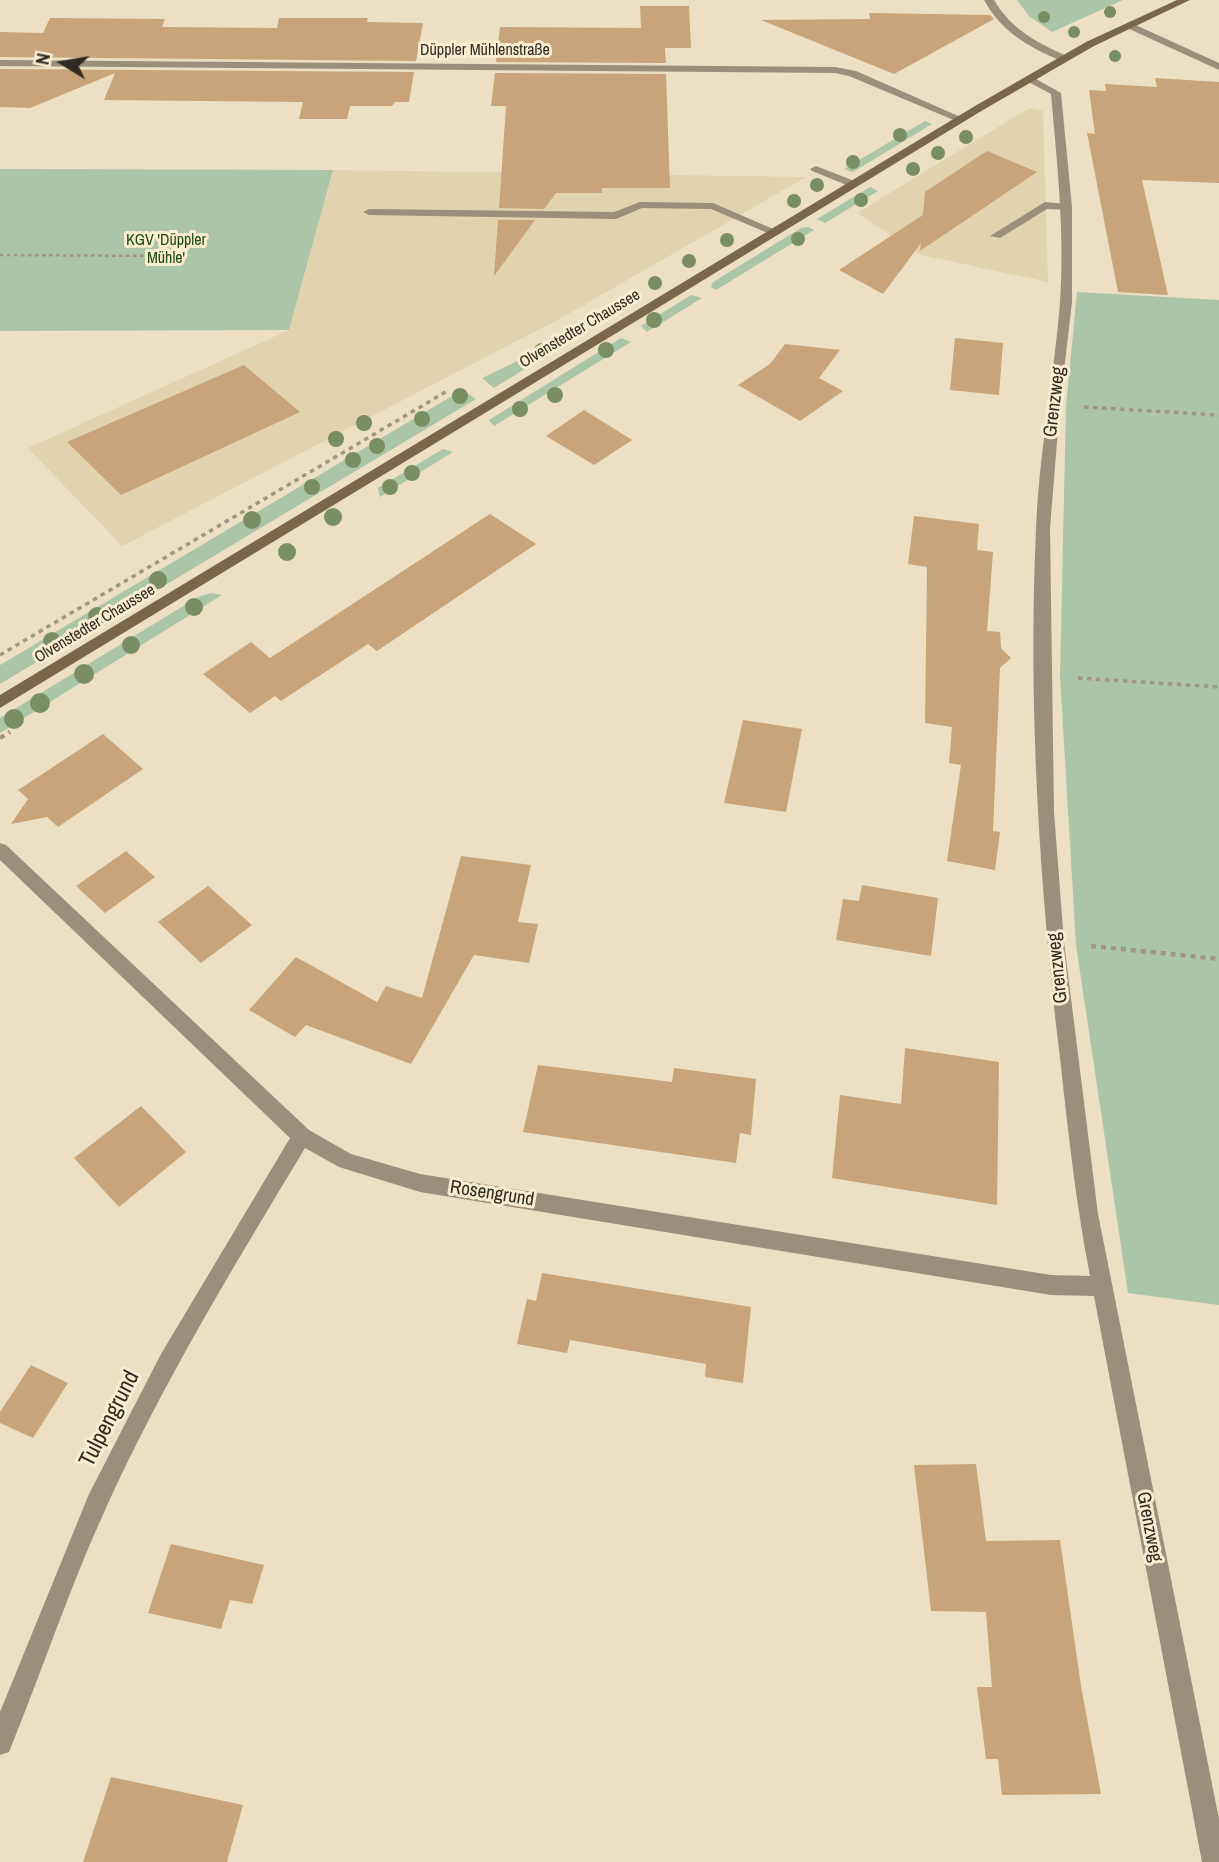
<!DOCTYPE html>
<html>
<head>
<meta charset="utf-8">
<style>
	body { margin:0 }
	#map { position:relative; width:1219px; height:1862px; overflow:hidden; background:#ecdfc4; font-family:"Archivo Narrow",sans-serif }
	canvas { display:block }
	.north { position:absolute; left:28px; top:28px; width:70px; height:70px; -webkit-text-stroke:5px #f9ecd0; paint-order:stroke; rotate:281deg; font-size:19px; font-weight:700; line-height:28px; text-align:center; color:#302b20 }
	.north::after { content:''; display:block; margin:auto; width:24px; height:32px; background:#302b20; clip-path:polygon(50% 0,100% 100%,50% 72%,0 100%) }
</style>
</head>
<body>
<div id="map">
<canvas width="1219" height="1862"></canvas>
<div class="north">N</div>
</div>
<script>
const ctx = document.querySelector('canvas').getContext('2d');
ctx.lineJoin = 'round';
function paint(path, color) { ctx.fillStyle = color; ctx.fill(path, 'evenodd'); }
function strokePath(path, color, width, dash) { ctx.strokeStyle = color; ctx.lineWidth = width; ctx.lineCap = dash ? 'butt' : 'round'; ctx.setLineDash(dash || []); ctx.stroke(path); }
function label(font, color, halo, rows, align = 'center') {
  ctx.font = font + ' "Archivo Narrow",sans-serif'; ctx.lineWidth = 6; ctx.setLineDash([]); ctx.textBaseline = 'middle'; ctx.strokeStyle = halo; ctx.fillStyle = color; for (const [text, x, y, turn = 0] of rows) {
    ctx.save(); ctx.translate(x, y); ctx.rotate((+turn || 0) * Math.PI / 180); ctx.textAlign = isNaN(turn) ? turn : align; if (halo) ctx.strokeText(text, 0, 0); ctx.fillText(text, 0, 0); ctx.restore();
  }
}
paint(new Path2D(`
	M1029,108L1043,111L1048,282L921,255L857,213Z
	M333,170L806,177L563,317L122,546L28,448L289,330Z`), '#e2d2af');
paint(new Path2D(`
	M1017,0H1123L1052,32L1029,16Z
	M925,121L932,124L853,172L844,169Z
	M0,169L333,170L289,330L0,331Z
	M870,187L878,191L825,223L817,219Z
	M808,227L814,230L716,290L711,287L713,282L801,228Z
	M1077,292L1219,300V1305L1128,1293L1076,945L1060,676L1066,406Z
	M691,295L702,298L647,332L641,326Z
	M621,338L631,342L494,426L489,420Z
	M547,347L554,351L494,388L482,378Z
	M462,390L476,399L0,684V665Z
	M443,449L453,452L380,497L378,488Z
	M211,593L222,595L0,733V718L198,597Z`), '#abc6a6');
paint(new Path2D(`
	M640,6H689L691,48H665L666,63L496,62L500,27L641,28Z
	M869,13L990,15L994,19L894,74L761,20L870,19Z
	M50,18L165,19L162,27L277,28L279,18H368L367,22L423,23L416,61L0,57V32L43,33Z
	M0,69L414,72L409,102H395L392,106H350L347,119H299L303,102L104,100L115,73L30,108L0,107Z
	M495,73L666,74L670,188H602V193H556L544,209L499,208L506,106H491Z
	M1155,78L1219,82V183L1142,180L1168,295L1118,292L1087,133L1095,134L1089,90L1106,91L1105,84L1157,87Z
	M987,151L1037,172L920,251L921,243L883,294L839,270L923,215L925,192Z
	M498,220H535L494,276Z
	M955,338L1003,343L999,395L950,390Z
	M785,344L840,350L819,378L843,391L800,421L738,385L770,364Z
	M244,365L300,412L121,495L67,442Z
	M584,410L632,440L594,465L546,436Z
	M490,514L536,544L377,651L368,644L281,701L275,696L250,713L203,674L251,642L270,658Z
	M914,516L979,524L977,550L993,552L987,631L1000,632L1001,648L1011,658L1000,668L993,831L1000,832L995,870L947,861L961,765L949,763L952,727L925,723L927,567L908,564Z
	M743,720L802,729L786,812L724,803Z
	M103,734L143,769L58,827L47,817L11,824L28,799L18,790Z
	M126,851L155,877L105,913L76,886Z
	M461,856L531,865L518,922L538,924L529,963L474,955L411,1064L306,1025L295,1037L249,1010L296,957L377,1002L386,986L422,998Z
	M862,885L938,898L931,956L836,940L843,899L859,901Z
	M208,886L252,925L201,963L158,922Z
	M905,1048L999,1062L997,1205L832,1178L840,1095L901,1104Z
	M538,1065L672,1082L674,1068L756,1079L751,1135L740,1133L736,1163L523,1132Z
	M141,1106L186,1152L119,1207L74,1158Z
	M542,1273L751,1307L743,1383L705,1377L706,1364L570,1340L567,1353L517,1344L527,1299L536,1301Z
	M31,1365L68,1383L33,1438L0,1423V1412Z
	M976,1464L986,1541L1060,1540L1081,1686L1101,1794L1002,1795L998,1759H986L977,1687H992L986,1612L931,1611L914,1465Z
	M171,1544L264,1565L252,1604L230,1600L221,1629L148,1613Z
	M111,1777L243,1805L227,1862H83Z`), '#c7a47a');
strokePath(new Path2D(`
	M0,255L165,256`), '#a09682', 2.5, [3.5, 3.5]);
strokePath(new Path2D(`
	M1084,407L1219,415
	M0,655L449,390
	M1078,678L1219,687`), '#a09682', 3.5, [4.5, 4.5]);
strokePath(new Path2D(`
	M0,738L10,732
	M1091,946L1219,959`), '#a09682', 4.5, [5, 5]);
paint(new Path2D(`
	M816,166L857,182L859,184L849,186L812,171L810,169Z
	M640,202L713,203L780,232L770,234L711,209L642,208L616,219L369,215L363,212L369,209L614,212Z
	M1045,202L1066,204L1072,207L1066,210L1047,209L1000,238L990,236Z`), '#9c8e7b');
paint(new Path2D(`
	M984,0H994C1011,29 1037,43 1067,56V60H1059C1027,46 1002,32 984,0Z
	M1129,22L1219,63V70L1125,27L1124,25Z
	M0,60L835,67L856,71L965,119L956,121L849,76L835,73L0,66Z
	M1029,75L1061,93L1072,207V302L1060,405L1050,528L1054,812L1064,942L1098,1214L1219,1819V1862H1202L1094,1296L1051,1295L420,1192L339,1167L305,1148C234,1266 162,1384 105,1510C69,1589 42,1671 9,1752L0,1755V1712L89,1494L161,1354L290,1138L0,860V843L6,845L309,1130L351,1154L420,1174L1051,1275L1090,1276C1076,1204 1068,1131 1060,1058C1039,882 1028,704 1036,528C1039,452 1054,378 1060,303C1065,233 1057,163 1051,94L1025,80L1024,78Z`), '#9c8e7b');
paint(new Path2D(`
	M1177,0H1190L1094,46L983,110L0,708V695L975,106L1086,42Z`), '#7b664b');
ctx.fillStyle = '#7a8e63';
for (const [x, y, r] of [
	[1110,12,6],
	[1044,17,6],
	[1074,32,6],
	[1115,56,6],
	[900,135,7],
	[966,137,7],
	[938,153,7],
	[853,162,7],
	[913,169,7],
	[817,185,7],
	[861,200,7],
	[794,201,7],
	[798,239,7],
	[727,240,7],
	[689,261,7],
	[655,283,7],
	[654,320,8],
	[606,350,8],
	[542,351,8],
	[555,395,8],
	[460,396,8],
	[520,409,8],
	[422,419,8],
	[364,423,8],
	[336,439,8],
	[377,446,8],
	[353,460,8],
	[412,473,8],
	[312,487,8],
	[390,487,8],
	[333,517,9],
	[252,520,9],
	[287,552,9],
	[158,580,9],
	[194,607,9],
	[97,616,9],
	[52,641,9],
	[131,645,9],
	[84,674,10],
	[40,703,10],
	[14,719,10]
]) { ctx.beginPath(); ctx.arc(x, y, r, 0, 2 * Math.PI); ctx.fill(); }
label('16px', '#302b20', '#f9ecd0', [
	["Düppler Mühlenstraße",485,51],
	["Olvenstedter Chaussee",580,329,-31],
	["Olvenstedter Chaussee",95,624,-31]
]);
label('16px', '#1d4c13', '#f9ecd0', [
	["KGV 'Düppler",166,241],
	["Mühle'",166,259]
]);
label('19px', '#302b20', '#f9ecd0', [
	["Grenzweg",1055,402,-83],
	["Grenzweg",1058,968,-96],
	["Rosengrund",492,1194,9],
	["Grenzweg",1149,1527,79]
]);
label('23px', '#302b20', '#f9ecd0', [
	["Tulpengrund",110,1419,-63]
]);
</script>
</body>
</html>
